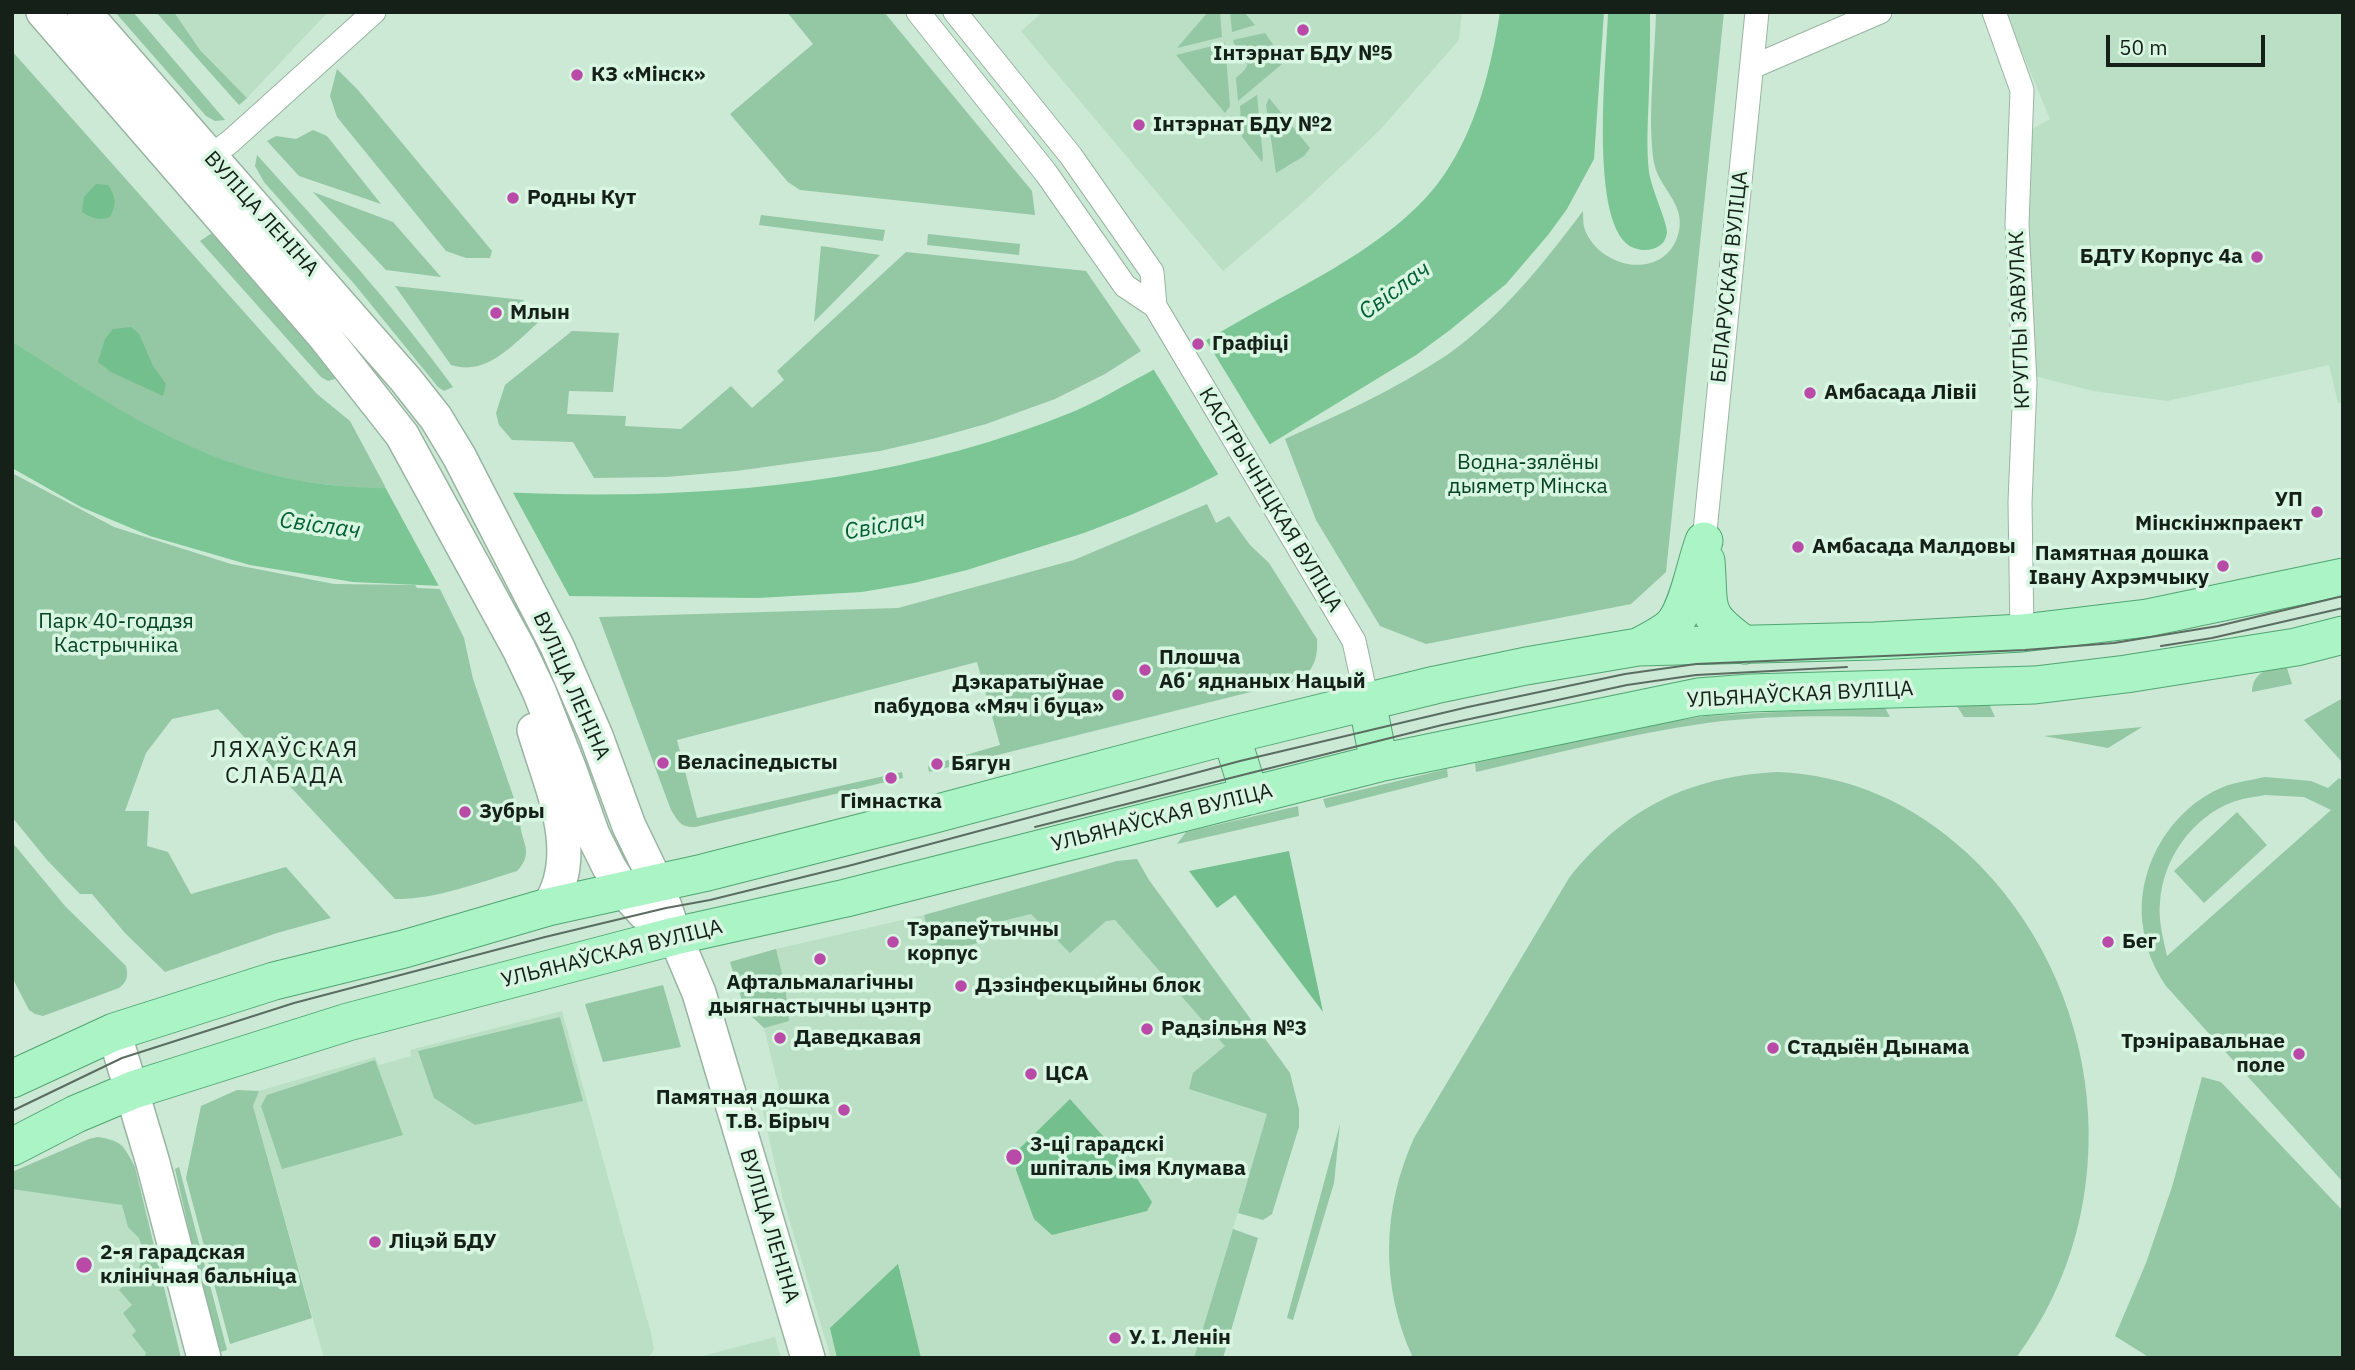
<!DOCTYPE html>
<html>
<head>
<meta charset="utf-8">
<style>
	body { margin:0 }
	#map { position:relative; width:2355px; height:1370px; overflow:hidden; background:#cbe9d4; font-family:"IBM Plex Sans",sans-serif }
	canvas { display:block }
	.frame { position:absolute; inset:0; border:14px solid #152019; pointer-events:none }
	.scale { position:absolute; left:2106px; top:35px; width:159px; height:32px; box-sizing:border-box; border:4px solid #152019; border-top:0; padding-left:9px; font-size:21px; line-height:24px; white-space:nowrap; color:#152019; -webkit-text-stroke:5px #d8f6e1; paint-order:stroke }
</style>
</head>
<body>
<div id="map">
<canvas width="2355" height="1370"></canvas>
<div class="frame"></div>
<div class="scale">50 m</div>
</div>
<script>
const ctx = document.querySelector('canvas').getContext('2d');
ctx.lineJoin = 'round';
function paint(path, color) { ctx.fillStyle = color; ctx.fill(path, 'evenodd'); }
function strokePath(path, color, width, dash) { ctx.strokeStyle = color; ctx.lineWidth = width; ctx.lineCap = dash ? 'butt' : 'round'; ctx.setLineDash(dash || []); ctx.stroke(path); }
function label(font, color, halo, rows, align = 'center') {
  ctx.font = font + ' "IBM Plex Sans",sans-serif'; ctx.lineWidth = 7; ctx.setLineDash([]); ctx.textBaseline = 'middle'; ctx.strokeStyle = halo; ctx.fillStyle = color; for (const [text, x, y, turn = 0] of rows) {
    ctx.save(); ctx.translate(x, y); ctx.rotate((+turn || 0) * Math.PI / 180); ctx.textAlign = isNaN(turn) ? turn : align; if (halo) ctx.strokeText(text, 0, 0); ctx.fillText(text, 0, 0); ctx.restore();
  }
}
paint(new Path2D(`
	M174,12H328L247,98L200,50Z
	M1043,12H1462L1459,40L1379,131L1298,207L1223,271L1021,31Z
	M2005,12H2343V403H2338L2329,365L2167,401L2093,391L2035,376L2027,229L2029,131L2050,119Z
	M1107,890L1283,1062L1194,1358H831L783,1199L759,1095L779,1089L764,1028L745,1010L730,962L776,949L924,915L928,930Z
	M562,1011L651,1333L654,1350L648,1358H324L253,1106L259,1091L375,1057L379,1065L411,1056L410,1050Z
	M98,1137L113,1140L123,1145L179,1358H12V1172L89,1139Z
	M775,1337L781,1358H695Z`), '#bbdfc5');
paint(new Path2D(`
	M115,12H133L225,120L215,121L206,116Z
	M156,12H174L200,50L247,98L239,105Z
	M787,12H884L1032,191L1035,215L800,190L788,182L730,114L813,44Z
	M1208,12H1220L1222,37L1177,48Z
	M1230,12H1244L1255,25L1232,32Z
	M1656,12H1724L1666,572L1631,604L1426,644L1380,626L1316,520L1285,439C1341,414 1396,389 1447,355C1501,317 1544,263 1583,211C1583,216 1583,222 1584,227C1598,271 1668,282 1679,231C1685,203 1659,188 1654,163C1647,120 1655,57 1656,12Z
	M1265,33L1283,59L1282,64L1238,101L1236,78C1262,57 1237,59 1233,40Z
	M1225,43L1230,106L1225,113L1176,55Z
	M12,51L317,394L350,421L387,490C343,486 298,484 256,471C205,456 156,432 110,406C76,387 45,363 12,341Z
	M337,69L358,90L492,251L490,258H466L446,251L337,117L330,96Z
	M1257,95L1263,158L1262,162L1242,137L1240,106Z
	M1269,98L1310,148L1304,156L1276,173L1266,105Z
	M313,130L327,136L381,204L299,176L267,141L276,136L296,139Z
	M257,155C325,230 393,305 453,387L444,391L438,387L356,286L264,182L255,166Z
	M313,192L393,222L441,277L386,270Z
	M761,215L885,230L883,241L759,225Z
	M212,233L338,378L328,381L321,377L200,241Z
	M928,234L1020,244L1019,255L927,245Z
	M821,246L880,255L814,322Z
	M906,252L1086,271L1141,351L1105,374L1055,399L986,424L932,439L880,451L736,471L666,477L594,478L573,442L512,440L499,425L496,413L505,385L572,331L619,333L613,392L569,391L567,414L626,416L625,426L681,429L731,386L752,408L784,380L777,371Z
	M395,286L523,300L541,320C515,342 488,377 451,365Z
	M12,473L114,527L231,564L334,584L415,585L417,588L440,589L464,638L473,679L521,819C517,839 537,850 517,871C481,882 434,900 395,899L218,709L172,719L146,753L125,811H149L147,846L168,852L191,894L286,867L331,918L277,933L165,972L125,933L92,894H80L47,860L12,817Z
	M1207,504L1216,523L1229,516L1250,545L1269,563L1317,639C1318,658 1314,670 1299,680L929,772L928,766L1000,745L977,662L677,740L697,818L902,772L903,778L695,827C681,828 678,821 671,810L599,617L898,608L1074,560Z
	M2286,665L2292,684L2252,692C2253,671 2269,669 2286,665Z
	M2343,698V763L2304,720Z
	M1955,703L1989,704L1995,717H1964Z
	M1884,706L1890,717C1829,716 1768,715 1707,723C1629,734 1553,754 1476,772L1475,763L1645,726L1706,716Z
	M2142,727L2108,748L2044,736Z
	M1447,769L1448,777L1326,808L1323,799Z
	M1777,772C1850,775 1913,803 1967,853C2106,982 2131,1205 2016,1358H1413C1380,1286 1382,1209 1414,1138L1569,878C1625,808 1688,777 1777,772Z
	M2265,777L2311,781L2328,788L2339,778L2343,781V1182L2166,986C2154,968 2145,948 2143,926C2135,869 2170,809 2223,787C2236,782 2252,780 2265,777ZM2265,795L2304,797L2331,810L2167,956C2163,938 2158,920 2160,902C2163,859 2192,817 2233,802C2243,798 2255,797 2265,795Z
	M1298,806L1299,816L1177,844L1186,832Z
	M2237,812L2267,845L2204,903L2174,871Z
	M12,842L65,906L126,966C128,976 128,981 119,988L43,1016L35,1014L29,1010L12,977Z
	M1137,859L1149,880L1290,1073L1299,1109V1127L1272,1214L1263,1220L1238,1213L1267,1114L1189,1089L1193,1073L1225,1046L1115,920L1106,921L1070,953L1031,914L986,925V941L933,954L924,915L1117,861Z
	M776,949L785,986L789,1021L764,1028L745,1010L730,962Z
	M663,985L681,1047L603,1062L585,1004Z
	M560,1017L583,1101L475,1125L434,1098L418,1051Z
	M375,1060L403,1135L282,1169L261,1106L267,1095Z
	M2202,1077L2221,1082L2343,1211V1358H2150L2115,1336L2146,1263L2172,1187Z
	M237,1090L259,1091L253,1106L312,1318L230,1344L186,1178L201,1106Z
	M1340,1124L1334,1183L1293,1320L1287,1318Z
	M98,1137C122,1141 124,1146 135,1167L181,1358H144L146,1353L132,1335L136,1331L123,1313L132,1305L119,1290L137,1274L144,1253L139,1238L128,1227L122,1205L12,1189V1172L89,1139Z
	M179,1167L227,1350L217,1353L175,1169Z
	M1233,1229L1258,1238L1223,1358H1194Z`), '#94c7a4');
paint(new Path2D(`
	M96,184L108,185C116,197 117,204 110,217C99,221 92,218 82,212L84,197Z
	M131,327L139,334L153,366L166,384L163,396L111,372L98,362L105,339L113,329Z
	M1289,851L1323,1012L1235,895L1217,908L1189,871Z
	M1070,1099L1127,1163L1152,1202L1147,1211L1052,1235L1034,1219L1016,1170L1020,1148Z
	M898,1264L921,1358H837L830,1328Z`), '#73bf8d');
paint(new Path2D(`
	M1500,12H1604L1594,159L1567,209L1548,235L1506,284L1450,330L1416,355L1231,468L1185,491L1133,514L1084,533L967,570L914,583L862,592L758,598L566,596L509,589L353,582L250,565L150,536L81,507L12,468V341C97,397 180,454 281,477C347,492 413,487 479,491C681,502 886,489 1075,411C1098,401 1121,387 1144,375C1182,354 1219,333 1257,311C1321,276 1402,236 1444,175C1477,127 1491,68 1500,12Z
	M1608,12H1650C1650,39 1650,66 1649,92C1648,119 1646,146 1649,172C1651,188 1668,224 1667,233C1666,238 1664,243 1659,246C1652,251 1642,251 1634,248C1587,231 1607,55 1608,12Z`), '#7bc694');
paint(new Path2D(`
	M1204,337L1272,448L1220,477L1152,367Z
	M459,486L511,489L571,599L441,590L385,487Z`), '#cbe9d4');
const street = new Path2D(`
	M918,12L1046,173L1125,286L1155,306L1354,641L1367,701
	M955,12L1071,156L1152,272L1155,306
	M1994,12L2022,90L2017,224L2025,383L2020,502L2022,633
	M1752,67L1880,12
	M210,157L231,141L374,12
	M1704,541L1757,12`);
const secondary = new Path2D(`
	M43,12L325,337L402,435L519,649L539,691L570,770L593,835L609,867L624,891L644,913L675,936
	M84,12L406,380L436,418L459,456L557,646L596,736L629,826L657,884L675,936L699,993L808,1358
	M534,730C550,785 584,854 548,907
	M114,1032L153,1163L204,1358`);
const primary = new Path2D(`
	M1706,561C1710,612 1701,613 1745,645
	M1638,647C1649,641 1662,635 1671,627C1688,611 1695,564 1704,541
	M1367,701L1379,763
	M1231,735L1250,796
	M12,1079L114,1032L274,981L404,949L548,907L703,873L927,816L1231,735L1435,685L1526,666L1638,647L1875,641L2022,633L2147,618L2343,577
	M12,1147L76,1114L133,1090L348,1022L675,936L846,898L1379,763L1698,697L1750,693L2035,685L2126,674L2296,647L2343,635`);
strokePath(street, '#99b5a1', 25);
strokePath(secondary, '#99b5a1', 36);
strokePath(primary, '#51a571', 39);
strokePath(street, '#fff', 23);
strokePath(secondary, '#fff', 33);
strokePath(primary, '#aaf4c6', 37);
strokePath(new Path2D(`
	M2161,646L2212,638L2343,608
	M1035,827L1442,725L1627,685L1696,675L1847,667
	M12,1111L122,1058L294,1003L545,937L666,908L710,900L852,865L1240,761L1468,707L1625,674L1696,664L2025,650L2114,643L2218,626L2343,596`), '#5b6d61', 2);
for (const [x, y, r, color] of [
	[1303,30,7,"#b94aa8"],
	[577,75,7,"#b94aa8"],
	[1139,125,7,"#b94aa8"],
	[513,198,7,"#b94aa8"],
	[2257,257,7,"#b94aa8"],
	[496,313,7,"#b94aa8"],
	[1198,344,7,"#b94aa8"],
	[1810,393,7,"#b94aa8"],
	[2317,512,7,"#b94aa8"],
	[1798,547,7,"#b94aa8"],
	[2223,566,7,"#b94aa8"],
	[1145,670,7,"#b94aa8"],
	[1118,695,7,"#b94aa8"],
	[663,763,7,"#b94aa8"],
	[937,764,7,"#b94aa8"],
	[891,778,7,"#b94aa8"],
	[465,812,7,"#b94aa8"],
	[893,942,7,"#b94aa8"],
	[2108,942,7,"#b94aa8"],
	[820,959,7,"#b94aa8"],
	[961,986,7,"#b94aa8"],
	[1147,1029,7,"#b94aa8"],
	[780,1038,7,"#b94aa8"],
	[1773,1048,7,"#b94aa8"],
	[2299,1054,7,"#b94aa8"],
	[1031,1074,7,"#b94aa8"],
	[844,1110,7,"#b94aa8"],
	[1014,1157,9,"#b94aa8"],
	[375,1242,7,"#b94aa8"],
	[84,1265,9,"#b94aa8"],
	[1115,1338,7,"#b94aa8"]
]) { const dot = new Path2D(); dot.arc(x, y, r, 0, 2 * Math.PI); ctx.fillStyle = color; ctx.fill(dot); strokePath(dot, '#d8f6e1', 2.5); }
label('bold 21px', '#152019', '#d8f6e1', [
	["Інтэрнат БДУ №5",1303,54,"center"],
	["КЗ «Мінск»",591,75],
	["Інтэрнат БДУ №2",1153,125],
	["Родны Кут",527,198],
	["БДТУ Корпус 4а",2243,257,"right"],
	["Млын",510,313],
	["Графіці",1212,344],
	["Амбасада Лівіі",1824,393],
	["УП",2303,500,"right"],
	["Мінскінжпраект",2303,524,"right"],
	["Амбасада Малдовы",1812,547],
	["Памятная дошка",2209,554,"right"],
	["Івану Ахрэмчыку",2209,578,"right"],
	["Плошча",1159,658],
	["Абʼяднаных Нацый",1159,682],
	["Дэкаратыўнае",1104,683,"right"],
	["пабудова «Мяч і буца»",1104,707,"right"],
	["Веласіпедысты",677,763],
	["Бягун",951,764],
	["Гімнастка",891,802,"center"],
	["Зубры",479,812],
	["Тэрапеўтычны",907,930],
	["корпус",907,954],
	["Бег",2122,942],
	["Афтальмалагічны",820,983,"center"],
	["дыягнастычны цэнтр",820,1007,"center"],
	["Дэзінфекцыйны блок",975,986],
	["Радзільня №3",1161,1029],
	["Даведкавая",794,1038],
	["Трэніравальнае",2285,1042,"right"],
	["поле",2285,1066,"right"],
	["Стадыён Дынама",1787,1048],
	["ЦСА",1045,1074],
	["Памятная дошка",830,1098,"right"],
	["Т.В. Бірыч",830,1122,"right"],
	["3-ці гарадскі",1030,1145],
	["шпіталь імя Клумава",1030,1169],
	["Ліцэй БДУ",389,1242],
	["2-я гарадская",100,1253],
	["клінічная бальніца",100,1277],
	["У. І. Ленін",1129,1338]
], 'left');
label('21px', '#152019', '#d8f6e1', [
	["ВУЛІЦА ЛЕНІНА",261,214,48],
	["БЕЛАРУСКАЯ ВУЛІЦА",1730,277,-84],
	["КРУГЛЫ ЗАВУЛАК",2020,320,-92],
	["КАСТРЫЧНІЦКАЯ ВУЛІЦА",1270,500,59],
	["ВУЛІЦА ЛЕНІНА",571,686,66],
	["УЛЬЯНАЎСКАЯ ВУЛІЦА",1800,695,-3],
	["УЛЬЯНАЎСКАЯ ВУЛІЦА",1162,818,-14],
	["УЛЬЯНАЎСКАЯ ВУЛІЦА",612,954,-14],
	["ВУЛІЦА ЛЕНІНА",769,1226,73]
]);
label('21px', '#064324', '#d8f6e1', [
	["Водна-зялёны",1528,463],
	["дыяметр Мінска",1528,487],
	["Парк 40-годдзя",116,622],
	["Кастрычніка",116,646]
]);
label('italic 23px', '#006033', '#d8f6e1', [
	["Свіслач",1395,291,-36],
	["Свіслач",320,526,8],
	["Свіслач",885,526,-10]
]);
ctx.letterSpacing = '2px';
label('23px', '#152019', '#d8f6e1', [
	["ЛЯХАЎСКАЯ",285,750],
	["СЛАБАДА",285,776]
]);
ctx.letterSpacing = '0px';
</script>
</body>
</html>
